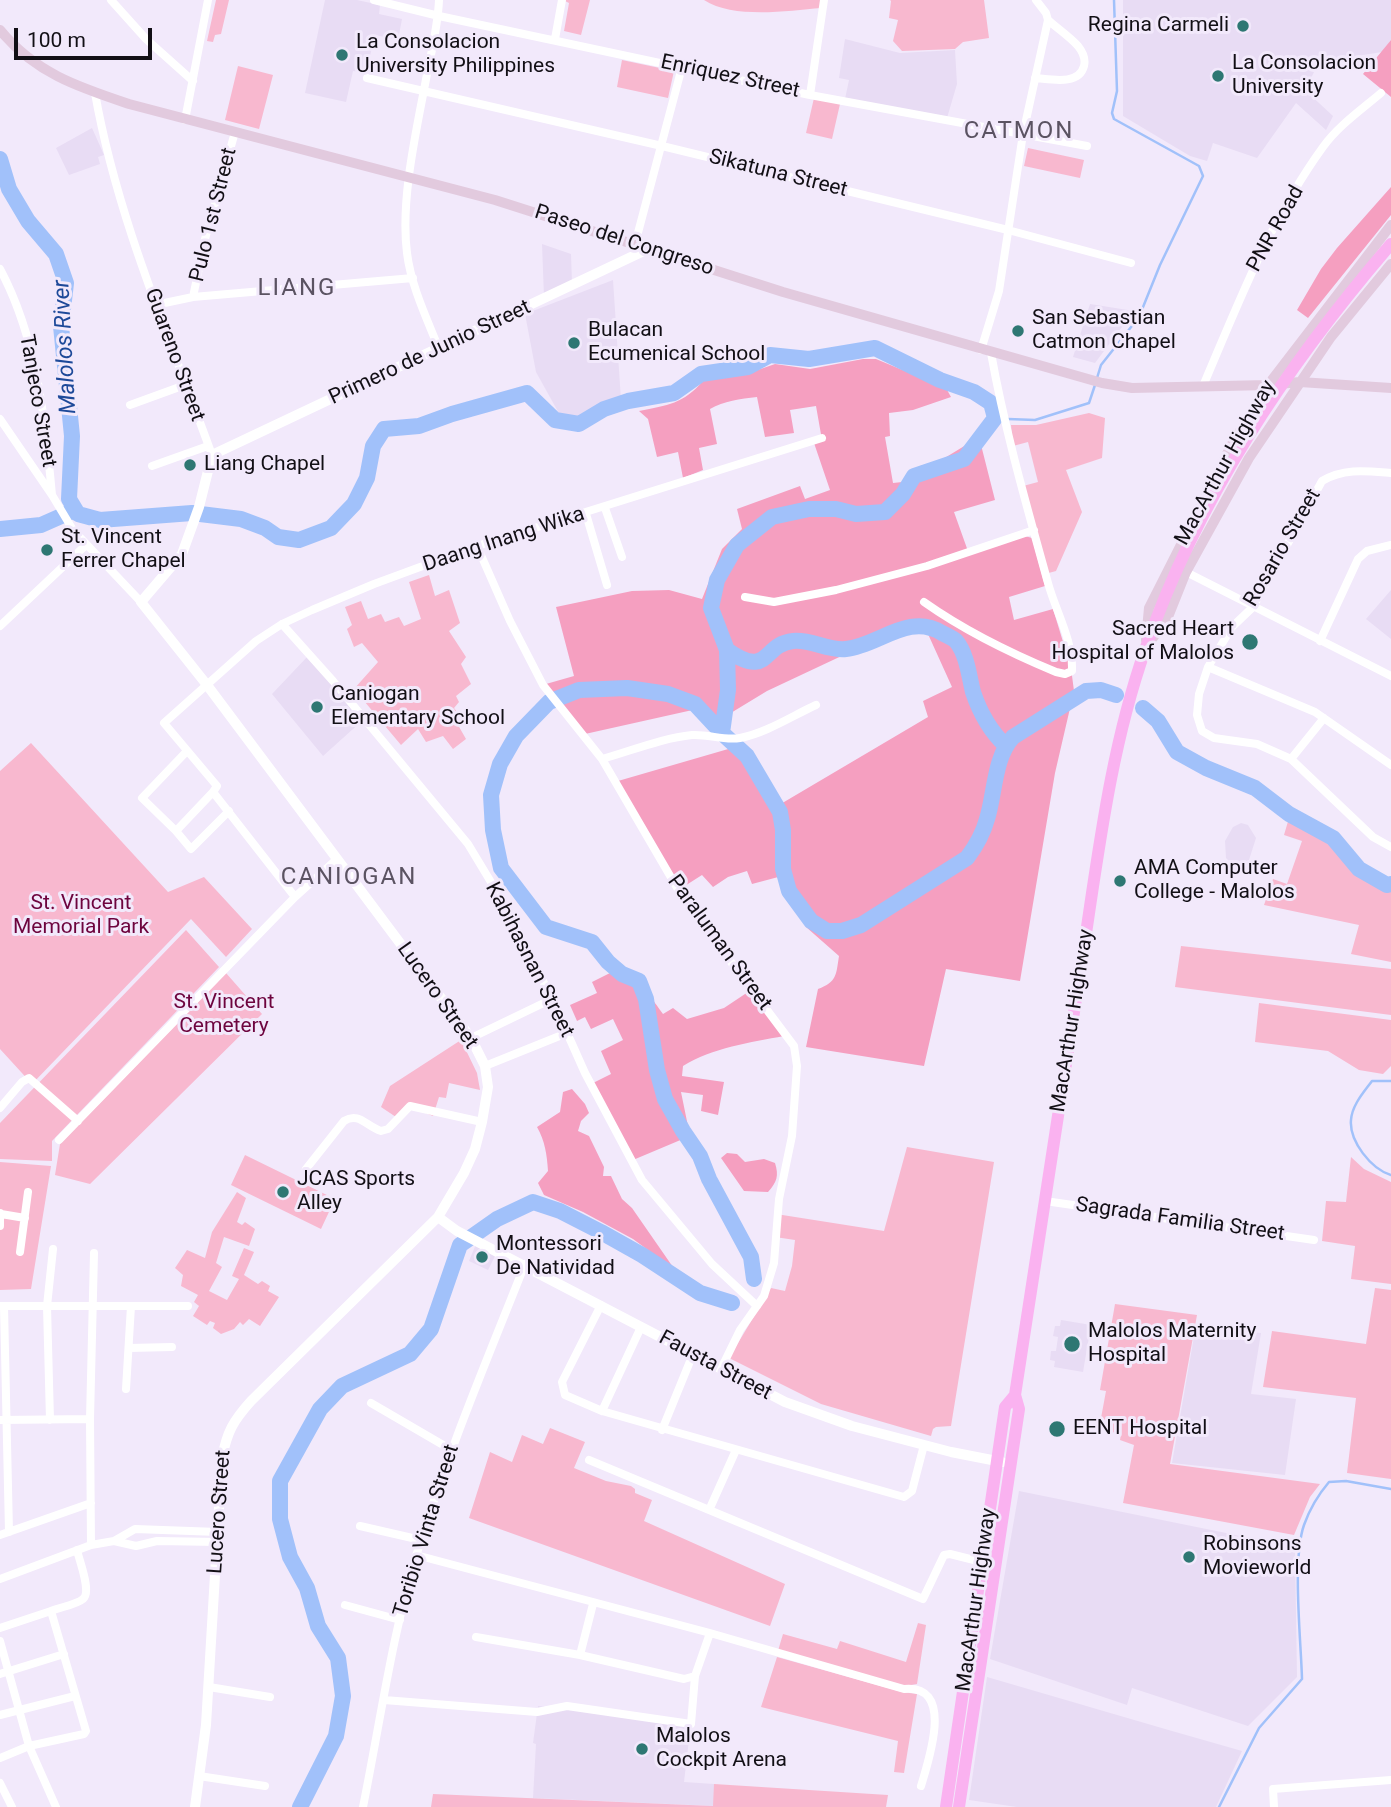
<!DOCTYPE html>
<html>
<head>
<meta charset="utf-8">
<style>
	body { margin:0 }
	#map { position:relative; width:1391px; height:1807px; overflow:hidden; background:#f2e9fb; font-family:Roboto,sans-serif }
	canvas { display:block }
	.scale { position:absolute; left:14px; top:28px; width:138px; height:32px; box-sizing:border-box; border:4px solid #120f15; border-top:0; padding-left:9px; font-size:21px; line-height:24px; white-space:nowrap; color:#120f15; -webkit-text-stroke:5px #f2e9fb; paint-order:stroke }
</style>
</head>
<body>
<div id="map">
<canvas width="1391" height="1807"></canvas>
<div class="scale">100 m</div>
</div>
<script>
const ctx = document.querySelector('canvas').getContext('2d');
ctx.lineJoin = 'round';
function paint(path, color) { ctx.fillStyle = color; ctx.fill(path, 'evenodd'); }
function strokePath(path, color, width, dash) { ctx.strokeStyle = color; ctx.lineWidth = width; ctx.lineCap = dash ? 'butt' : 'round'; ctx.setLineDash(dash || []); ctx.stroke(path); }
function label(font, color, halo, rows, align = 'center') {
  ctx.font = font + ' Roboto,sans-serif'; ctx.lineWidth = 6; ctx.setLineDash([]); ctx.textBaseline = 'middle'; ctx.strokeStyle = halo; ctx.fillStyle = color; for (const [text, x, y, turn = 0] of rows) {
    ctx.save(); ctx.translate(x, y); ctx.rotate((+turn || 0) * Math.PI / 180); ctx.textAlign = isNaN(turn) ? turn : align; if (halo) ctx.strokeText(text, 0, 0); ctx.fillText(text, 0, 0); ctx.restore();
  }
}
paint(new Path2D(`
	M325,0H357L380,5L379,14L402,19L398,40L375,35L366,73L353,71L346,102L305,93Z
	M1123,0H1391V40L1382,52L1319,62L1305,90L1333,116L1326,130L1296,103L1257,158L1213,143L1207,161L1190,156L1123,116Z
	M845,39L900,53L955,50L957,84L947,118L845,99L849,80L839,78Z
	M92,128L104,155L98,157L100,164L69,175L56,148Z
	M542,244L571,254L572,283L544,297Z
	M613,280L621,400L604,405L579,419L561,417L536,372L525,314Z
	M1090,304L1134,311L1095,363L1073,357Z
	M1391,590V639L1366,619Z
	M308,656L363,720L323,756L272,694Z
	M1241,823L1248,825L1256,838L1249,860L1237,866L1233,865L1226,858L1225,841L1233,827Z
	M476,1244L496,1254L488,1270L469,1261Z
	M1061,1320L1091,1325L1083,1372L1054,1367L1055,1361L1050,1360L1051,1351H1056L1058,1337L1053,1336L1055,1326H1060Z
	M1196,1325L1261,1333L1251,1394L1296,1399L1285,1475L1172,1463Z
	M1019,1491L1231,1534L1295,1550L1297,1677L1248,1726L1132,1688L1127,1705L990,1659Z
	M987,1677L1172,1731L1242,1751L1216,1807H1017L969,1800Z
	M538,1706L691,1722L684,1782L714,1784V1806L533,1798L536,1744L533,1743Z`), '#e8dcf4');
paint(new Path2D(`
	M216,0H229L221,34L215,35L213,42L207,41Z
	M563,0H590L581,35L564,31L569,3Z
	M704,0H821V8C787,11 733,19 704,0Z
	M890,0H984L989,38L963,42L955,49L902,51L893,41L898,20L889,18L891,1Z
	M622,60L674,71L668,98L617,87Z
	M238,66L273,75L259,129L225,120Z
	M814,98L840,104L832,139L806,133Z
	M1028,148L1084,160L1080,178L1024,166Z
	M1089,413L1105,418L1102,458L1066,470L1082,512L1056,571L1045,574L1023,486L1038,482L1028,442L1013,446L1011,425H1036Z
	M429,575L435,596L449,590L460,623L449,631L466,657L461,664L471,684L456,696L459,702L454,708L464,721L458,725L466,739L453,749L443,736L426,742L418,729L401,745L354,689L378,662L362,643L354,647L347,629L352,625L345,607L361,601L368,619L381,614L385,622L399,617L404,626L421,619L409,582Z
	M31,743L168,892L204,877L252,929L226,957L191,919L32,1084L0,1049V771Z
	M1289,818L1331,841L1357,872L1387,889L1391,888V962L1351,954L1359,925L1264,905L1273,879L1287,884L1302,841L1284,835Z
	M186,930L219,967L52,1141V1161L0,1159V1123Z
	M1181,946L1391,969V1015L1175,987Z
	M226,973L262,1014L90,1184L55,1175L60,1144Z
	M1259,1003L1391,1020V1066L1383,1074L1359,1070L1328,1051L1255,1042Z
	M461,1040L477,1073L480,1090L449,1083L446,1098L439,1097L433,1116L408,1106L396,1117L381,1107L390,1086Z
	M907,1147L994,1162L951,1426L936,1427L933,1429L931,1436L821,1404L729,1358L771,1288L785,1291L792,1266L795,1240L775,1237L776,1214L884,1231Z
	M245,1155L335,1199L321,1229L231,1185Z
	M1351,1157L1364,1169L1391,1182V1284L1351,1279L1355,1246L1322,1241L1326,1201L1346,1202Z
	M0,1162L51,1166L31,1289L0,1290Z
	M237,1192L246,1198L237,1222L242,1225L245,1222L255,1229L249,1246L224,1237L216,1263L222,1267L209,1291L227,1300L239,1279L232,1276L244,1248L254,1252L244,1275L258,1284L262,1281L270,1286L268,1291L279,1297L260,1326L249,1319L243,1325L240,1322L234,1329L221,1334L213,1328L215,1323L210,1321L207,1325L193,1316L199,1306L194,1302L198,1295L181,1286L183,1275L175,1268L187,1250L205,1258L212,1232Z
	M1375,1288L1391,1290V1479L1347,1473L1356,1398L1263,1387L1272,1331L1366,1344Z
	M1115,1304L1197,1315L1170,1464L1320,1484L1310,1497L1294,1535L1123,1503L1134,1445L1120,1440L1121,1434L1099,1429L1106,1391L1100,1390Z
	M550,1428L585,1442L574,1468L606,1481L631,1486L635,1489V1493L652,1500L644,1521L785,1584L770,1626L469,1518L490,1452L512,1462L522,1435L543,1444Z
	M918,1623L926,1625L917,1684L905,1686L777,1654L783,1634L837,1649L840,1641L906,1662Z
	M777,1657L902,1692L917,1694L904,1773L894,1772L898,1741L761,1707Z
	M714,1784L888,1795L886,1807H431L433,1794L713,1806Z`), '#f8b8cf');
paint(new Path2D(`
	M1391,40V97L1363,74Z
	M1391,187V215L1308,318L1297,310L1321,269L1337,248Z
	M863,359H876L946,388L951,397L913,410L889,413L890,436L885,437L893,483L921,480L920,466L943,459L979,437L995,500L954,512L969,554L1025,536L1032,538L1045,586L1009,597L1014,620L1053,609L1071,668L1074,691L1055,773L1020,981L946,969L924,1066L806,1047L818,989C837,982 836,975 839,956L806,927L782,876L752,884L747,871L728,877L713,887L702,875L680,889L618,781L742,745L779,805L928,717L923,701L952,687L928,634L915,631L897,635L850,652L767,691L716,722L706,707L585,734L546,684L574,676L556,607L632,591L669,590L702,599L722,549L742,529L737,509L800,486L805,499L830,490L814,443L822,440L816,406L790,410L794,433L765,437L757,397C740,399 724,401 710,409L717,444L699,448L703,470L683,478L678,452L657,457L648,419L639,411C668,405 683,404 703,381L749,373L775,364L810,369Z
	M614,971C641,986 645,988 663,1014L673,1008L687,1019L724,1008L748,992L784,1036C751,1042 712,1048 683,1066L682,1076L724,1082L718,1115L701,1111L703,1095L681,1092L690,1136L633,1160L593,1083L611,1074L601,1051L623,1040L613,1019L591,1029L585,1017L577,1021L570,1005L597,993L592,982Z
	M572,1089L585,1104L589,1113L581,1121L578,1131L589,1136L604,1167L603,1176H611L622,1199L632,1208L675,1270L633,1239L583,1212L544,1195L538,1183L548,1171C547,1155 545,1141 537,1127L560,1112L563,1092Z
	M727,1153L737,1154L745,1162L764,1159L775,1163C779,1176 777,1182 768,1192L744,1191L721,1158Z`), '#f59fc0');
strokePath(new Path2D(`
	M1097,378L1101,365L1139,317L1160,265L1203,176L1199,166L1114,119L1112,113L1117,91L1114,0
	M1008,419L1035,420L1089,403L1095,385
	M1391,1081H1372C1364,1092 1352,1105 1351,1120C1349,1141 1371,1169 1391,1175
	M1219,1807L1259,1728L1302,1679C1301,1640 1292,1559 1304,1525C1310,1508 1318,1495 1329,1482L1346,1481L1391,1489`), '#a1c1fa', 2.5);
strokePath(new Path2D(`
	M0,159L9,189L28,221L56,254L66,283L61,326L72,436L69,499L78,514L100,520L192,513L241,519L265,528L278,537L299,540L331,528L354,504L367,478L373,446L384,429L419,426L452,414L527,393L555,420L579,424L604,409L628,401L674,393L701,374L748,367L770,355L809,359L875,348L940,380L974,392L991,403L995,418L964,459L914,476L903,494L885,512L856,514L836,509H809L772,517L737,545L717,580L711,608L727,650L728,690L722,733L695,704L668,694L627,688L579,690L549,702L516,736L500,764L491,795L493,830L501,868L546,927L592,942L608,962L622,974L639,981L646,999L657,1070L665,1099L683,1131L700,1156L709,1179L751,1257L754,1279
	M0,529L41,525L75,510
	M727,650C770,680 762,644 793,641C811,639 828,651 846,649C878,646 909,612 942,633C946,635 953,638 956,641C967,654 969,676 973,692C980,713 990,731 1006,746
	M1143,708L1158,721L1177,752L1206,768L1255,788L1289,814L1333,838L1359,869L1387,885L1391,884
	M722,733L747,756L780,812L783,830V869L789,891L811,921L827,931H842L861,925L967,858C976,846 983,834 987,819C995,794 994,757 1013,737L1086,691L1101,690L1116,695
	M300,1807L336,1736L343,1696L338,1658L318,1626L307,1588L290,1557L280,1519V1481L320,1409L342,1386L410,1354L431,1329L460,1245L497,1219L533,1202L560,1211L601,1232L642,1255L700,1293L732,1303`), '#a1c1fa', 16);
strokePath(new Path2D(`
	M111,0L146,39L193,81
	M374,0L439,16L810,95L1087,146
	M555,39L562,0
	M367,78L662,146L1008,230L1131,263
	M1035,78C1050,79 1079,86 1084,66C1086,58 1082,51 1078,46C1069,36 1058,29 1048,20
	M95,93C117,218 169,336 212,455
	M810,95L824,0
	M185,120L208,0
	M635,244L682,67
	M0,269C37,338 45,418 52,495
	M193,297L205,239L235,132
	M155,305L193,297L413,278
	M439,349C427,319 411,286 407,253C400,199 417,128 427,74C432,49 438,25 439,0
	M981,350L999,291L1023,134L1048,20L1046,13L1036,0
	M1203,386C1238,304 1270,220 1323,147C1338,126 1361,110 1381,93
	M130,405L185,385
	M0,419L52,495L73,530L141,602
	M152,466L208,446
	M1391,473C1366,471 1344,468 1322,481L1253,607L1232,627L1208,667L1199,694L1197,715L1202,731L1214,738L1257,744L1291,759L1373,837L1391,847
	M605,508L622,557
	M586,514L607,585
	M477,546L510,621L543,685L602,759L683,898L794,1046L797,1066L792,1136L779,1199L774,1263L764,1296L740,1330L721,1369
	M1186,572L1391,676
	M745,597L774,602L836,590L927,566L1034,530
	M924,602C965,631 1010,653 1056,672L1065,674L1072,671C1073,640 1056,612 1048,583C1027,507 1005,431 991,353
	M282,624L333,681L468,844L506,907L552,999L585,1073L642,1180L712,1264L757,1306
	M0,626L86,545
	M1320,641L1358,559L1367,551L1391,545
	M1208,667L1315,712L1391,765
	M602,759C631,751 662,738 692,735C709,734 724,741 740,738C766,733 792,716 816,705
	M1291,759L1324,718
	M213,792L217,786L164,723L256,641L282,624L312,610L374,584L477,546L822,438
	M229,811L191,849L176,831L213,792L295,897
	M176,831L142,798L187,751
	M471,1038L552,999
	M485,1066L567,1033
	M0,1108L22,1082L29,1078L78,1121
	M59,1140L295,897L337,859
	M306,1169L344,1121C359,1112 366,1126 381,1131L388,1129L410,1106L482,1122
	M1045,1201L1314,1240
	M0,1213V1226
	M1,1214L25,1218
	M20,1252L28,1192
	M601,1305L562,1382L565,1395L602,1411L904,1497L912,1491L924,1445
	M0,1306H188
	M4,1306L9,1532
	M129,1348L172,1347
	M126,1389L131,1306
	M371,1403L450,1449
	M602,1411L641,1327
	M0,1420L90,1419
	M50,1420L47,1306L53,1249
	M662,1430L693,1354
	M589,1460L923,1599L944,1555L950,1554L982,1562
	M710,1508L736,1450
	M360,1526L421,1540
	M0,1535L91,1503
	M218,1542L157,1541L136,1546L114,1541L135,1529L218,1532
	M91,1545L90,1419L94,1253
	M416,1555L710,1633L904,1689C955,1684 929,1759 921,1786
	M0,1579L91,1545L114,1541
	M345,1605L400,1620
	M0,1628L51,1611
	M476,1637L580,1655L684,1679L695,1676L710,1633
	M0,1641L29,1746L56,1807
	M580,1655L593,1604
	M0,1674L64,1654
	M209,1687L270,1697
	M384,1700L537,1712L567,1706L691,1724L695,1676
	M0,1715L75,1696
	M0,1758L29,1746L84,1734L86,1731L51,1611C60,1607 76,1605 83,1599C92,1592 79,1560 77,1550
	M199,1776L265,1786
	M0,1783L12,1807
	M363,1807C380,1723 392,1635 417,1553C447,1454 487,1360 525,1264
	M1274,1807L1273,1789L1391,1780`), '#fff', 8);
strokePath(new Path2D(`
	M438,1217L457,1231L785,1402L852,1426L951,1452L1002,1462
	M195,1807L206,1725L222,1458C227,1432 233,1421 251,1401L438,1217L464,1173L475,1149L482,1122L488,1087L485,1066L471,1038L207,685L141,602L182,554L199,507L212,455L648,249`), '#fff', 10);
strokePath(new Path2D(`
	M0,30C35,73 78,87 129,104L495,200L783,292L1102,383L1132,388L1268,385L1300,382L1391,388
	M1152,639L1168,617L1186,572L1249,458L1331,337L1391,264
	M1146,640L1149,608L1232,444L1268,385L1391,225`), '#e2cade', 10);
strokePath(new Path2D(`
	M946,1807L1005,1407L1015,1395
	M959,1807L1019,1409L1015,1395C1037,1250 1060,1105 1082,960C1098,856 1110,750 1145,650C1197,499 1287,365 1391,244`), '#fab2f0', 12);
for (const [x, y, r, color] of [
	[1243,26,7,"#2e7773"],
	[342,55,7,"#2e7773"],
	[1218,76,7,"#2e7773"],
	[1018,331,7,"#2e7773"],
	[574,343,7,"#2e7773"],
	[190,465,7,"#2e7773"],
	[47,550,7,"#2e7773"],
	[1250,642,9,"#2e7773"],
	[317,707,7,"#2e7773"],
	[1120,881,7,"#2e7773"],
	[283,1192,7,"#2e7773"],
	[482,1257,7,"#2e7773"],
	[1072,1344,9,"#2e7773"],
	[1057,1429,9,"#2e7773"],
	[1189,1557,7,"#2e7773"],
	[642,1749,7,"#2e7773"]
]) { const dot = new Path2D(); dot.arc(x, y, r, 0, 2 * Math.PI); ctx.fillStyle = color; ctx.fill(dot); strokePath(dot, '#f2e9fb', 2.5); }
label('21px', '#120f15', '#f2e9fb', [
	["Regina Carmeli",1229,26,"right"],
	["La Consolacion",356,43],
	["University Philippines",356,67],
	["La Consolacion",1232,64],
	["University",1232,88],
	["San Sebastian",1032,319],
	["Catmon Chapel",1032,343],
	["Bulacan",588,331],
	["Ecumenical School",588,355],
	["Liang Chapel",204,465],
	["St. Vincent",61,538],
	["Ferrer Chapel",61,562],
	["Sacred Heart",1234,630,"right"],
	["Hospital of Malolos",1234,654,"right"],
	["Caniogan",331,695],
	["Elementary School",331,719],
	["AMA Computer",1134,869],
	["College - Malolos",1134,893],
	["JCAS Sports",297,1180],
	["Alley",297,1204],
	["Montessori",496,1245],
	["De Natividad",496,1269],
	["Malolos Maternity",1088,1332],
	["Hospital",1088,1356],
	["EENT Hospital",1073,1429],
	["Robinsons",1203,1545],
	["Movieworld",1203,1569],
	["Malolos",656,1737],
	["Cockpit Arena",656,1761]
], 'left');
label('21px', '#120f15', '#f2e9fb', [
	["Enriquez Street",730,77,12],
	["Sikatuna Street",778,174,14],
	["Pulo 1st Street",214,215,-76],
	["PNR Road",1276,229,-61],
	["Paseo del Congreso",624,241,18],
	["Primero de Junio Street",430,353,-25],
	["Guareno Street",174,355,70],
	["Tanjeco Street",37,401,80],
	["MacArthur Highway",1226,463,-61],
	["Daang Inang Wika",504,540,-18],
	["Rosario Street",1283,548,-60],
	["Paraluman Street",719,943,54],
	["Kabihasnan Street",529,960,63],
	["Lucero Street",437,996,55],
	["MacArthur Highway",1073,1021,-81],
	["Sagrada Familia Street",1180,1220,8],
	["Fausta Street",715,1366,28],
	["Lucero Street",220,1512,-86],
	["Toribio Vinta Street",427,1531,-73],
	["MacArthur Highway",977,1600,-82]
]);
label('21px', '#6d043e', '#f2e9fb', [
	["St. Vincent",81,904],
	["Memorial Park",81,928],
	["St. Vincent",224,1003],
	["Cemetery",224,1027]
]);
label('italic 23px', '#1d4999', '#f2e9fb', [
	["Malolos River",66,347,-93]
]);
ctx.letterSpacing = '2px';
label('24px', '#5b5362', '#f2e9fb', [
	["CATMON",1019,132],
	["LIANG",297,289],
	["CANIOGAN",349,878]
]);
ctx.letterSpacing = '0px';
</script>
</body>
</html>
